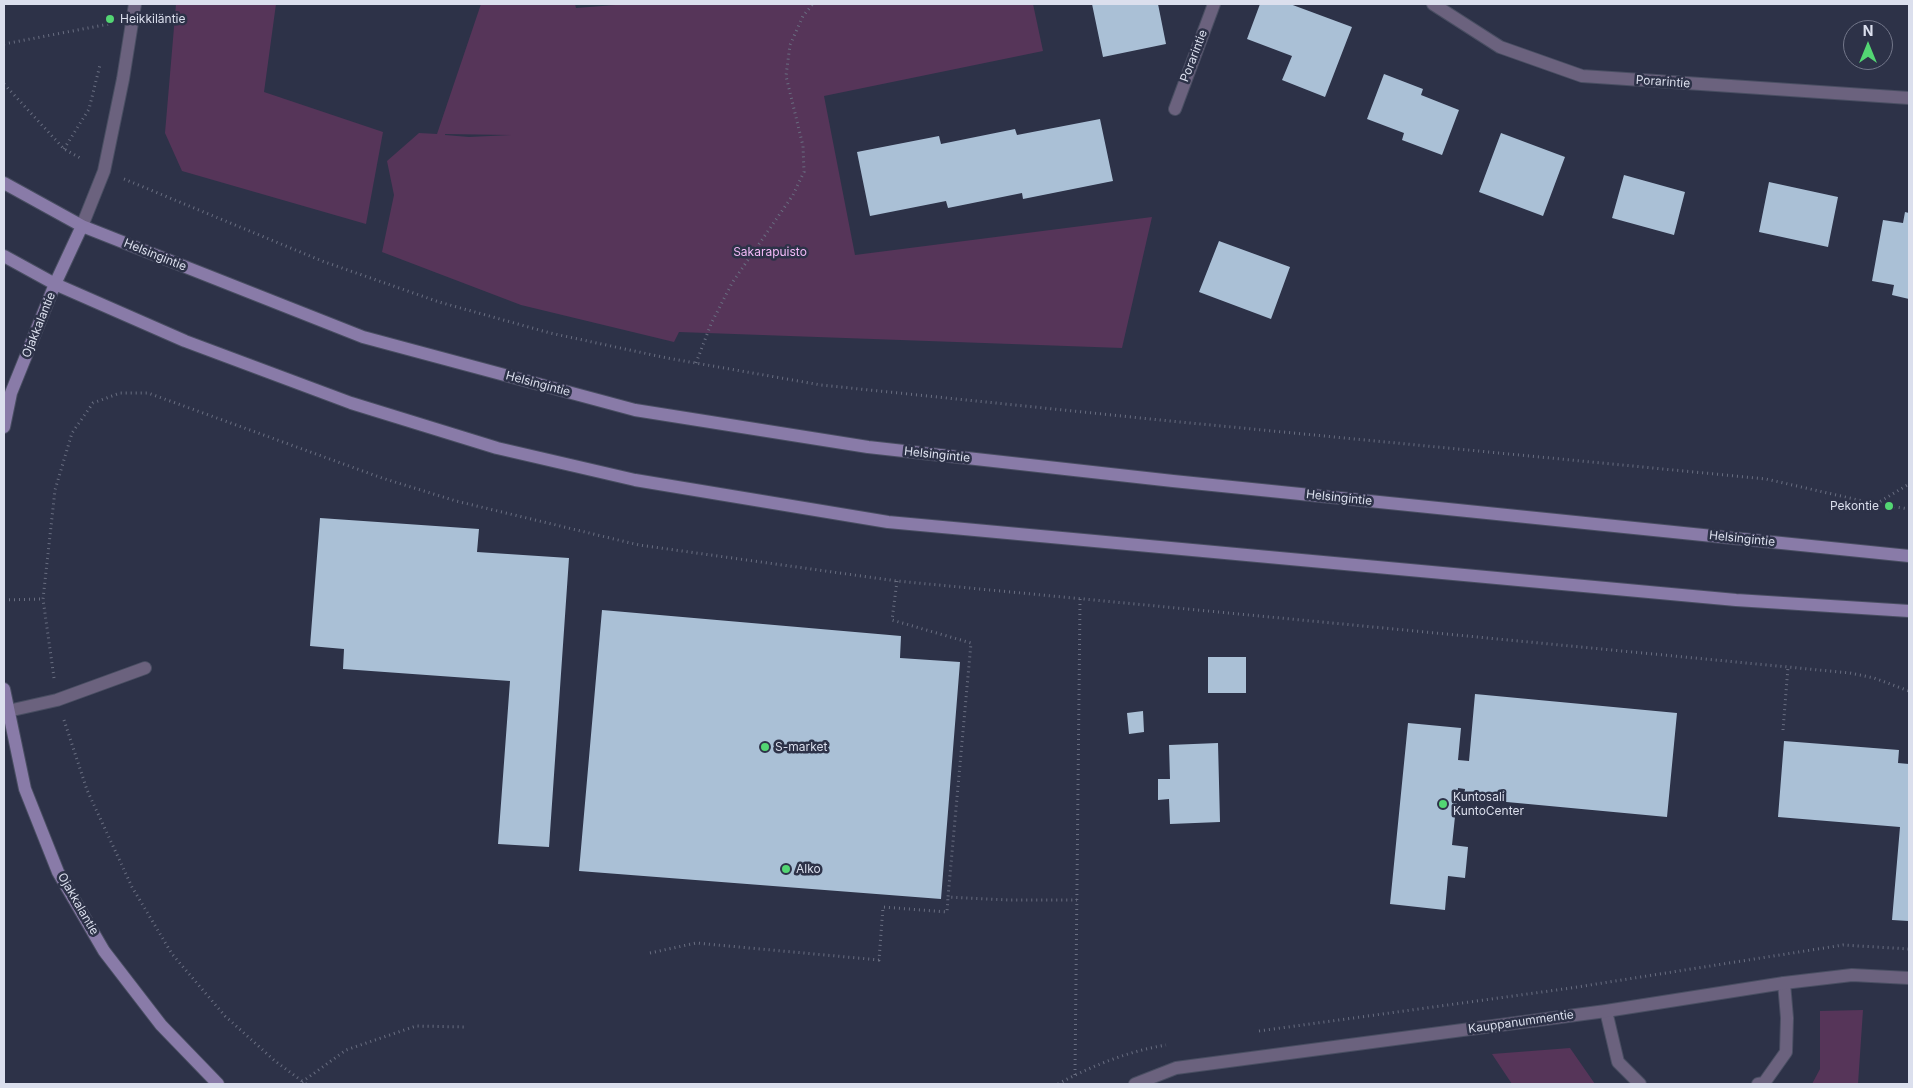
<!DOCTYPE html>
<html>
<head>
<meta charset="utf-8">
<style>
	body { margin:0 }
	#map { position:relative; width:1913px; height:1088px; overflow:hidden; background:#2d3248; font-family:Inter,sans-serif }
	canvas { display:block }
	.frame { position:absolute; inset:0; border:5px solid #dbdfed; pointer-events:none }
	.north { position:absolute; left:1843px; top:20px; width:50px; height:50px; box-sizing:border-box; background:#2d3248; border:1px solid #73778a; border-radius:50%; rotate:0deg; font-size:14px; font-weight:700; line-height:20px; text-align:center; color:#dbdfed }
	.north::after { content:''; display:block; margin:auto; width:18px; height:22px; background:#53d673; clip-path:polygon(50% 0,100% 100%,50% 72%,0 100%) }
</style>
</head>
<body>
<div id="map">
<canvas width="1913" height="1088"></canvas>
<div class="frame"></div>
<div class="north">N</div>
</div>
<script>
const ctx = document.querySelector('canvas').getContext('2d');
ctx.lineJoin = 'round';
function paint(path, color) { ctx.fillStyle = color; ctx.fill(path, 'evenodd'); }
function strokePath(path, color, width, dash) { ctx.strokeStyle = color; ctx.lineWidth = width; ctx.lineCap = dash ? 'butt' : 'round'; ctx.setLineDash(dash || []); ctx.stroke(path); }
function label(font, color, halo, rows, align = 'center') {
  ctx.font = font + ' Inter,sans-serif'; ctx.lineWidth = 5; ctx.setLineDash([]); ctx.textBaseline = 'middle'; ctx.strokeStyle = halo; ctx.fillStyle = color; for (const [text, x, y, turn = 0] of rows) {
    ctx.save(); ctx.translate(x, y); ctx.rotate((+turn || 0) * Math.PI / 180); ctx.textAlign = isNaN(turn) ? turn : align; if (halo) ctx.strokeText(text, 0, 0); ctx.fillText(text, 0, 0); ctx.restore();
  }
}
paint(new Path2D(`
	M176,4H276L264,92L383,132L366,224L182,171L165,133Z
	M481,4H575L576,8L628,4H1033L1043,51L824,96L855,255L1152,217L1122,348L679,332L674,342L521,305L382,252L394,195L387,161L419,133L437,134ZM445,135V134L511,135L469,137Z
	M1863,1010L1858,1084H1812L1820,1069V1011Z
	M1570,1048L1595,1084H1512L1492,1054Z`), '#563559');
paint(new Path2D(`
	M1092,4H1158L1166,44L1103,57Z
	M1260,4H1290L1352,27L1325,97L1282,80L1292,56L1247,39Z
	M1384,74L1423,89L1421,95L1459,110L1442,155L1402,140L1404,133L1367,119Z
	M1100,119L1113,181L1023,199L1022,193L948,208L946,201L870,216L857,152L939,136L941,144L1015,129L1017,135Z
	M1501,133L1565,157L1543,216L1479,192Z
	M1624,175L1685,192L1674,235L1612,218Z
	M1769,182L1838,197L1828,247L1759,232Z
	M1905,212L1909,213V299L1892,295L1894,285L1872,281L1883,220L1903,223Z
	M1219,241L1290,267L1271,319L1199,292Z
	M320,518L479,529L477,552L569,558L549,847L498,844L510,681L343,669L344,649L310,646Z
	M602,610L901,636L900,658L960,662L941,899L579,871Z
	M1208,657H1246V693H1208Z
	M1475,694L1677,713L1667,817L1464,798L1465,789L1458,788L1452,845L1468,847L1465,878L1448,876L1445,910L1390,904L1408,723L1461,728L1458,760L1469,761Z
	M1143,711L1144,732L1129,734L1127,713Z
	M1784,741L1899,750L1898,763L1909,764V921L1892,920L1900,827L1778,817Z
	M1218,743L1220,822L1170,824L1169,799L1158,800V779H1170L1169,745Z`), '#aac0d6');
const lane = new Path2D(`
	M8,711L57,700L145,668
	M1606,1011L1618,1062L1640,1084
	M1758,1084L1764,1083L1786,1052L1787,1018L1784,983`);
const street = new Path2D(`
	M1433,4L1500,47L1582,76L1909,98
	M1175,109L1214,4
	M82,226L104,171L123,79L135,4
	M1135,1084L1176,1068L1606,1011L1784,983L1852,975L1909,978`);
const secondary = new Path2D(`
	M4,183L82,226L363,337L635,410L868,447L1173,481L1909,556
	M4,256L55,284L185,341L351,403L497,448L635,480L888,522L1736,600L1909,611
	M4,427L11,393L55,284L82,226
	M4,689L25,789L58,872L104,951L161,1025L218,1084`);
strokePath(lane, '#494e62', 14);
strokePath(street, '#494e62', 14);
strokePath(secondary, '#494e62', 14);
strokePath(new Path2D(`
	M4,44L109,24
	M4,84L64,149L82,159
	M64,149L89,109L100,65
	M124,179L322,261L439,302L550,333L667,358L821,385L1170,421L1766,479L1876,504L1909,509
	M696,363L711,324L732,283L793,195L804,172L803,146L786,76L790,45L803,16L813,4
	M1876,504L1909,484
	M897,581L892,620L971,643L948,897L1009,900H1077
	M4,600L43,599
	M54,678L43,599L55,490L72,433L93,403L120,393H148L382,478L456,501L639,545L897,581L1850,673L1874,678L1909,691
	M64,720L87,790L132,887L172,954L225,1016L275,1061L306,1084
	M1783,730L1788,667
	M650,953L696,943L879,960L883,907L947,912L948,897
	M1259,1031L1571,988L1843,945L1909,949
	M1075,1075L1080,599
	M302,1082L346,1050L416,1026L466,1027
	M1058,1084C1091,1066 1129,1051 1166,1045`), '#696e81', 3, [1, 4]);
strokePath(lane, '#6b627e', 12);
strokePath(street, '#6b627e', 12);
strokePath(secondary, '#897ba8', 12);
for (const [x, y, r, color] of [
	[110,19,5,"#53d673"],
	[1889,506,5,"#53d673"],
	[765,747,5,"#53d673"],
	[1443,804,5,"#53d673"],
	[786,869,5,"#53d673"]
]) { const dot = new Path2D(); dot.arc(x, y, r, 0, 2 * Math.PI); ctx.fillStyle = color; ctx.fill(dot); strokePath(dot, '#2d3248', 2); }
label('12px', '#dbdfed', '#2d3248', [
	["Heikkiläntie",120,19],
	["Pekontie",1879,506,"right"],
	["S-market",775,747],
	["Kuntosali",1453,797],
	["KuntoCenter",1453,811],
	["Alko",796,869]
], 'left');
label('12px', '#dbdfed', '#2d3248', [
	["Porarintie",1194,56,-69],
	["Porarintie",1663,82,4],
	["Helsingintie",155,255,22],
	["Ojakkalantie",39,325,-68],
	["Helsingintie",538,384,15],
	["Helsingintie",937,455,6],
	["Helsingintie",1339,498,6],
	["Helsingintie",1742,539,6],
	["Ojakkalantie",78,904,60],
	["Kauppanummentie",1521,1022,-8]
]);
label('12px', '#f3baf8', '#2d3248', [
	["Sakarapuisto",770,252]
]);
</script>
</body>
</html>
